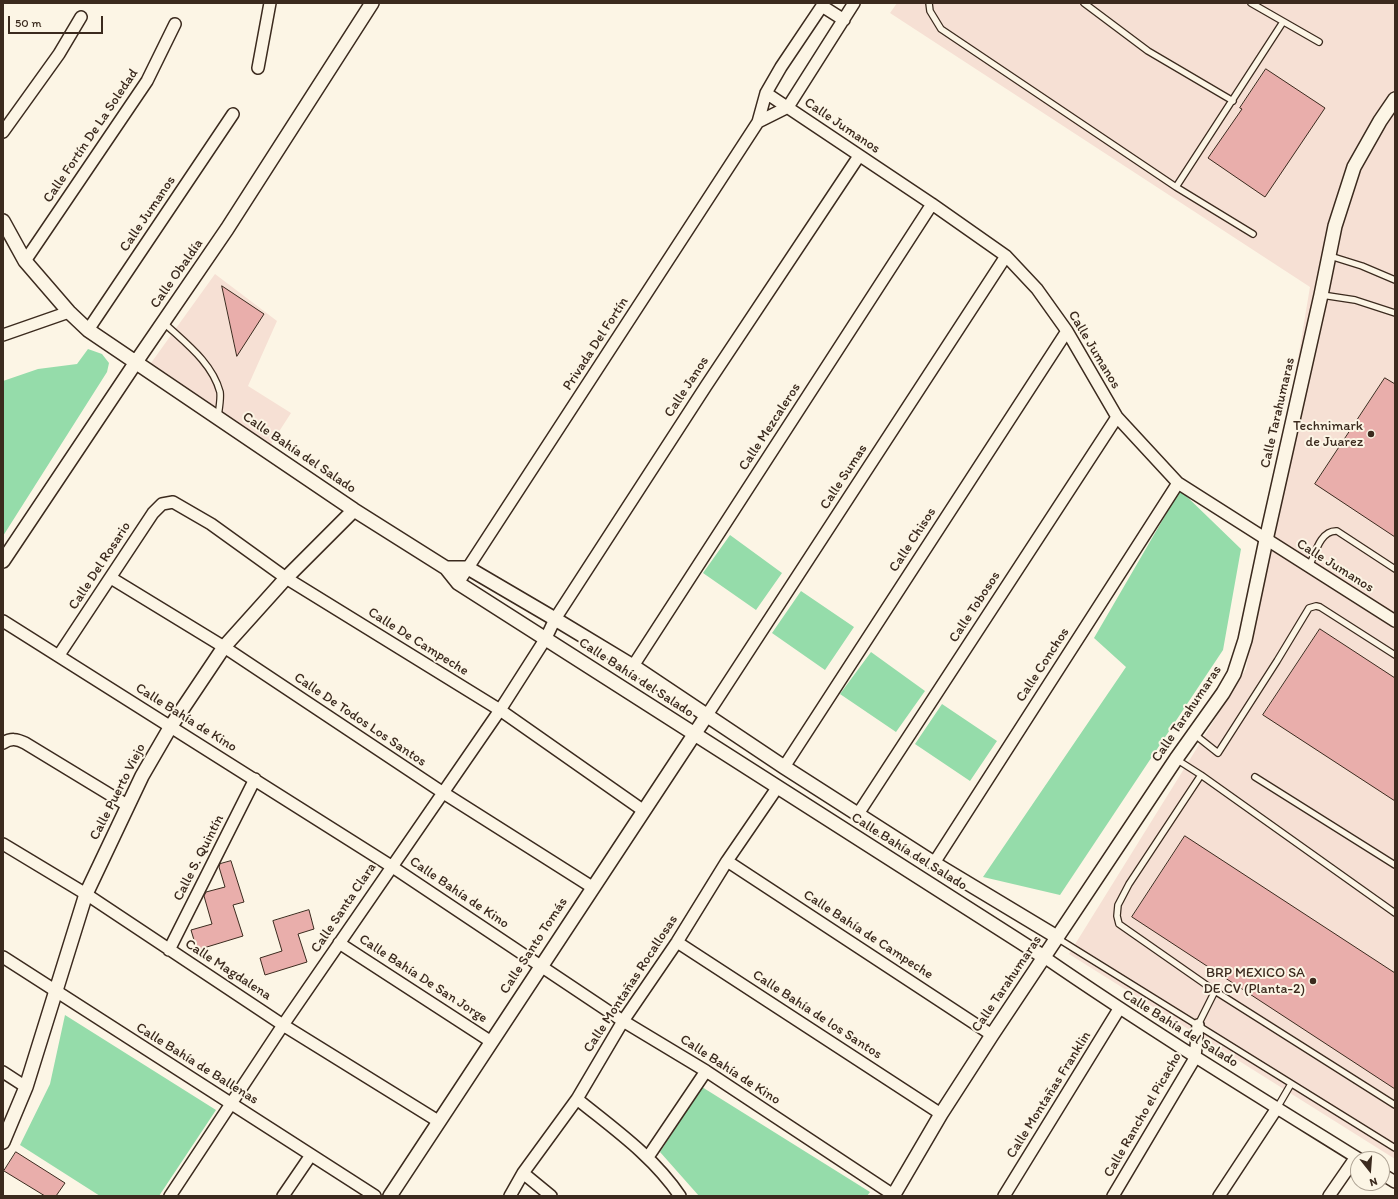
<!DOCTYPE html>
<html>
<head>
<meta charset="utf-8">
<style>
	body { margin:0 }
	#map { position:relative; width:1398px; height:1199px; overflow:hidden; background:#fcf5e5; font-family:Itim,sans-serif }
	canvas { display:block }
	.frame { position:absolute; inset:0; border:4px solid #3b2a1e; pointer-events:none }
	.north { position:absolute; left:1350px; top:1151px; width:40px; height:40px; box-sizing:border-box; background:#fcf5e5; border:1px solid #afa495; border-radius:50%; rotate:163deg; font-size:11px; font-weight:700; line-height:16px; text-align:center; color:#3b2a1e }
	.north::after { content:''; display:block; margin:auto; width:14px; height:18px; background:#3b2a1e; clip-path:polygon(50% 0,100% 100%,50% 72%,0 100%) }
	.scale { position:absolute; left:8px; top:16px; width:95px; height:18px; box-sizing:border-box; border:2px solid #3b2a1e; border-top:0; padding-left:5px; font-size:12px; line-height:14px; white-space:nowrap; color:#3b2a1e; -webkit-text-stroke:3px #fcf5e5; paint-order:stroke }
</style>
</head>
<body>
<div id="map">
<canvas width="1398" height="1199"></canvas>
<div class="frame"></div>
<div class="north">N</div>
<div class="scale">50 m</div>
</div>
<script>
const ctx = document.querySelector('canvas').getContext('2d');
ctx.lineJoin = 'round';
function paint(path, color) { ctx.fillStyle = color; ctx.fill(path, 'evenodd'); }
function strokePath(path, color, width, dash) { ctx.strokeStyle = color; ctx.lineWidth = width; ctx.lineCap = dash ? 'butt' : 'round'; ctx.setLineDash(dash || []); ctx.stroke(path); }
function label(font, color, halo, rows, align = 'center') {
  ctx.font = font + ' Itim,sans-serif'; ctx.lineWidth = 4; ctx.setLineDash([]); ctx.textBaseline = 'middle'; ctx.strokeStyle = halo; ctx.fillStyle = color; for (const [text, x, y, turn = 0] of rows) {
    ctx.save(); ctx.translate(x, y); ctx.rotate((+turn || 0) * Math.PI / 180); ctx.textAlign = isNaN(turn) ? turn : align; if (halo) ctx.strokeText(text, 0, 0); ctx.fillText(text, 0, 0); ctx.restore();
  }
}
paint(new Path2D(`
	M897,3H1395V1159L1069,954L1246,669L1310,287L890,13Z
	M215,274L277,321L248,386L291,413L271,444L151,363Z`), '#f6e0d4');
paint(new Path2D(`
	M88,349L102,354L109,363L107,372L3,536V381L38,369L77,364Z
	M1180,490L1241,549L1223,650L1060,895L983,877L1126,667L1094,638Z
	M730,535L782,573L756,610L703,573Z
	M801,591L854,627L825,670L772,633Z
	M871,652L925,691L896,732L840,694Z
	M942,704L997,741L970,781L915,744Z
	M65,1015L216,1110L159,1196H100L20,1145L50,1084Z
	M702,1087L870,1192L867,1196H699L660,1152Z`), '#95dcaa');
const building = new Path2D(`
	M1266,69L1325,108L1265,197L1208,158L1242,109L1240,108Z
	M222,286L264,314L237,356Z
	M1385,378L1395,384V537L1315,484Z
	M1320,629L1395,678V801L1263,715Z
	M1185,836L1395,973V1089L1132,917Z
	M231,861L244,902L233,905L243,936L197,950L191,930L212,924L204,896L206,892L225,887L219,867L220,864Z
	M309,910L314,929L298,934L307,962L265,975L260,958L282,951L273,921Z
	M16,1152L65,1183L56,1196H45L4,1171Z`);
paint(building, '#e9aeab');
strokePath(building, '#3b2a1e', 1);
const service = new Path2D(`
	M929,3L930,11L941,29L1176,187L1253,234
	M1084,3L1148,51L1233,101
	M1251,3L1319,42
	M1176,187L1283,22
	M1330,256L1362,266L1395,280
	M1322,295L1355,300L1395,313
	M163,322C184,342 212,362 220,392C221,399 219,409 218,416
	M1309,567C1315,554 1320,530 1337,531L1395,569
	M1194,734L1218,753L1277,661L1309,608L1316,606L1320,607L1395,655
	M1176,759L1201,775L1395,913
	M1201,775L1129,884L1118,905L1117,916L1119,924L1215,991L1395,1105
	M1255,777L1395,865
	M1057,938L1395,1148
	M1198,1025L1215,991
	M1277,1108L1291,1084`);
const minor = new Path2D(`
	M822,6L844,20
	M258,68L270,3
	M766,93L932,204L1006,256L1037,289L1067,331L1117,417L1178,483L1395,621
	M758,122L788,107L854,3
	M3,132L59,54L81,17
	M25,261L147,81L175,24
	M88,330L233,114
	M3,335L69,312
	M111,578L224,647L442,792L592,887
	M458,583L758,122L766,93L781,67L824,3
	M3,621L391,866L623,1021L706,1071L895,1196
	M59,655L153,513L162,504L173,502L211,524L286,578L500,710L644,811
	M633,666L932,204
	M707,715L1006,256
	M3,743C11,738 17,739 25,743L127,805
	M784,767L1067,331
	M858,814L1117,417
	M3,844L86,894L283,1025L438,1121
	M727,861L992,1035
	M934,863L1178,483
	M677,942L941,1114
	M339,943L490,1041
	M169,950L255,779
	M3,957L375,1196
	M1044,957C1147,1028 1253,1093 1359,1159
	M3,1072L26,1087
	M577,1099C614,1129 653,1156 680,1196
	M648,1157L706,1071
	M523,1173L551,1196
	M1382,1174L1395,1182
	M170,1196L283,1025L500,710L546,638L555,619L706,386L859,156
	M283,1196L311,1155
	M510,1196L523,1173L577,1099L623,1021L677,942L727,861L777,788
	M1004,1196L1119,1009
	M1113,1196L1195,1058L1198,1025
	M1219,1196L1277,1108
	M1329,1196L1356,1157`);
const tertiary = new Path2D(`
	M3,221L25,261L69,312L88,330L354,510L446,568L458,583L1044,957
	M3,561L136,362L227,229L372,3
	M446,568H468L555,619L633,666L784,767L934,863L1057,937
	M3,1142L26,1087L86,894L142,776L171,726L224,647L286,578L354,510
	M390,1196L707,715
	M893,1196L941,1114L992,1035L1176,759L1223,693L1234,674L1245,640L1266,540L1321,295L1335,226L1354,167L1380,121L1395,99`);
strokePath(service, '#3b2a1e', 8);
strokePath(minor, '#3b2a1e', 14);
strokePath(tertiary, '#3b2a1e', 16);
strokePath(service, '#fcf5e5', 5.5);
strokePath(minor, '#fcf5e5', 11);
strokePath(tertiary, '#fcf5e5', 13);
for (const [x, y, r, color] of [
	[1371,434,4,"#3b2a1e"],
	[1313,981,4,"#3b2a1e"]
]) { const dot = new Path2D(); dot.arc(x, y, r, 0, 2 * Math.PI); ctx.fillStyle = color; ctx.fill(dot); strokePath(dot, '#fcf5e5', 1.5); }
label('14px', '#3b2a1e', '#fcf5e5', [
	["Calle Jumanos",842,126,34],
	["Calle Fortín De La Soledad",91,136,-56],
	["Calle Jumanos",148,214,-56],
	["Calle Obaldía",177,274,-55],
	["Privada Del Fortín",596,344,-57],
	["Calle Jumanos",1094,350,59],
	["Calle Janos",687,387,-57],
	["Calle Tarahumaras",1278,413,-77],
	["Calle Mezcaleros",770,427,-57],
	["Calle Bahía del Salado",299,453,34],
	["Calle Sumas",844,477,-57],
	["Calle Chisos",913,540,-57],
	["Calle Del Rosario",100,566,-57],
	["Calle Jumanos",1335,566,32],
	["Calle Tobosos",975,607,-57],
	["Calle De Campeche",418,642,32],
	["Calle Conchos",1043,665,-57],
	["Calle Bahía del Salado",636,678,33],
	["Calle Tarahumaras",1187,714,-56],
	["Calle Bahía de Kino",186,718,32],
	["Calle De Todos Los Santos",360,720,34],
	["Calle Puerto Viejo",118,792,-63],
	["Calle Bahía del Salado",909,852,32],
	["Calle S. Quintín",199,858,-63],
	["Calle Bahía de Kino",459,893,34],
	["Calle Santa Clara",344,908,-56],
	["Calle Bahía de Campeche",868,935,33],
	["Calle Santo Tomás",534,946,-57],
	["Calle Magdalena",228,970,33],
	["Calle Bahía De San Jorge",423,979,33],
	["Calle Montañas Rocallosas",631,984,-57],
	["Calle Tarahumaras",1007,984,-56],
	["Calle Bahía de los Santos",817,1015,33],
	["Calle Bahía del Salado",1180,1029,32],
	["Calle Bahía de Ballenas",197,1064,32],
	["Calle Bahía de Kino",730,1070,33],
	["Calle Montañas Franklin",1049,1095,-58],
	["Calle Rancho el Picacho",1143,1115,-60]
]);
label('14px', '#3b2a1e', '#fcf5e5', [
	["Technimark",1363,426],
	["de Juarez",1363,442],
	["BRP MEXICO SA",1305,973],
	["DE CV (Planta-2)",1305,989]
], 'right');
</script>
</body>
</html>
